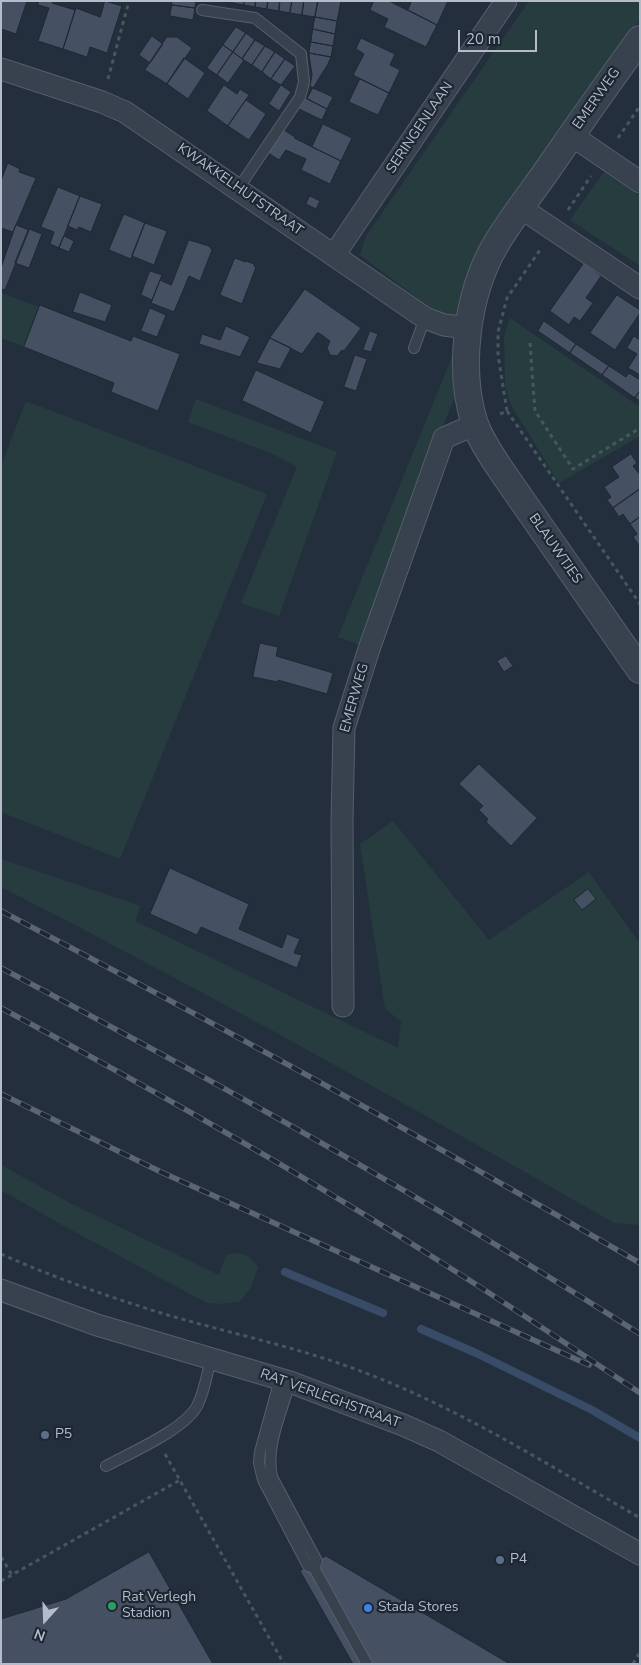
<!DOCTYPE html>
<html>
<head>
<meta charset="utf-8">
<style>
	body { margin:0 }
	#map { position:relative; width:641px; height:1665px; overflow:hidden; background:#242f3e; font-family:"Nunito Sans",sans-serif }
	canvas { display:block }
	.frame { position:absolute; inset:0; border:2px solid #b4bcc9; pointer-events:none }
	.north { position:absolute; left:20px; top:1595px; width:50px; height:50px; -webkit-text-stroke:4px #1d2633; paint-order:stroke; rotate:200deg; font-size:14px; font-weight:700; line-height:20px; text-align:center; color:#b4bcc9 }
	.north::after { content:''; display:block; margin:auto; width:18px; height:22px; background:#b4bcc9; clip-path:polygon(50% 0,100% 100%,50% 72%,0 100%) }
	.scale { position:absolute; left:458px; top:30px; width:79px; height:22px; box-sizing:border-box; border:2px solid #b4bcc9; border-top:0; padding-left:6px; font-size:15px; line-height:18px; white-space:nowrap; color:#b4bcc9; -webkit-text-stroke:4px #1d2633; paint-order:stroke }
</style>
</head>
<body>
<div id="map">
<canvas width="641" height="1665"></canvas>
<div class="frame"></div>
<div class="north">N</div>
<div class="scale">20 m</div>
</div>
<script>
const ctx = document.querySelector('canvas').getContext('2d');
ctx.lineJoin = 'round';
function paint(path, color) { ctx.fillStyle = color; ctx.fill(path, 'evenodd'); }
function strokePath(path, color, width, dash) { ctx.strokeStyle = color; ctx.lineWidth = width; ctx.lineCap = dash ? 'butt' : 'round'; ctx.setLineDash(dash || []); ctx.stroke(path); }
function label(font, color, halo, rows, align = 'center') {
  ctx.font = font + ' "Nunito Sans",sans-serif'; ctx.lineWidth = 4.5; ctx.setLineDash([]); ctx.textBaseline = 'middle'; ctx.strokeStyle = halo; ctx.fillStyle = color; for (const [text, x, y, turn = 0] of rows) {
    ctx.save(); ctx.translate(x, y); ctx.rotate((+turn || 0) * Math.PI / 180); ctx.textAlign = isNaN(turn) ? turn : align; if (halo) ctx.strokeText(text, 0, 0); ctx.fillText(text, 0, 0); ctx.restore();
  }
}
paint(new Path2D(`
	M529,1H640V19L597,83L487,240L468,271L460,297L457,320L429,307L360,255L366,236Z
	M604,172L640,196V266L570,220Z
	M1,293L50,311L33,350L1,338Z
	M510,318L640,407V436L559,483L511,405L505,386L504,336Z
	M456,347L459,387L418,487L360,645L338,637Z
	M196,399L337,452L279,616L241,603L297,467L273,454L188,422Z
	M26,401L267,494L120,859L1,812V466Z
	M393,821L489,940L589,872L640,944V1225L614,1223C412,1107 209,993 1,887V859L141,906L135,921L398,1048L401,1021L385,1009L360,844Z
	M1,1165L72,1204L219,1275L226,1255C243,1251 248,1254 258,1267L250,1289L239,1302L220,1304L207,1303L64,1226L1,1190Z`), '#263c3f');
strokePath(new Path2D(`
	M285,1272L383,1313
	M421,1329L476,1353L592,1410L640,1438`), '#394c67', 8);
const building = new Path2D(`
	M1,1H27L16,34L1,29Z
	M39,1H53L52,3L75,10L63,49L38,41L49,8L38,5Z
	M105,1L122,6L107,53L90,47L87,57L63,49L76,8L100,17Z
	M172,1H196L195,8L172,5Z
	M233,1H244V5L233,3Z
	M244,1H256L255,7L244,5Z
	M256,1H268L267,9L255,7Z
	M268,1H280L279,11L267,9Z
	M280,1H292L290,13L279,11Z
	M292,1H304L302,15L290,13Z
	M304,1H318L315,17L302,15Z
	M318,1H341L337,21L315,17Z
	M374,1H389L437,25L426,47L384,27L388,19L370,10Z
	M412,1H448L437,25L408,10Z
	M172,5L195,8L193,20L170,16Z
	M315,17L337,21L335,34L313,29Z
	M236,27L246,33L233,52L223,45Z
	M313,29L335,34L333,46L311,42Z
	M246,33L255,40L242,59L233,52Z
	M152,36L163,44L150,63L139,55Z
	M167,37H177L192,48L167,84L145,70Z
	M361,38L395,54L390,65L400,70L389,93L353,75L364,54L356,49Z
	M255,40L265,46L252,65L242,59Z
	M311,42L333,46L331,57L309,53Z
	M223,45L233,52L217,75L207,68Z
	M265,46L275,52L262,72L252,65Z
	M233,52L244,60L228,83L217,75Z
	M275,52L285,59L271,79L262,72Z
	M309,53L331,57L328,64L313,88L310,86L312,75Z
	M184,58L205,73L188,99L167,84Z
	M285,59L295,66L281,85L271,79Z
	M360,79L389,93L378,115L349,102Z
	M224,85L237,94L240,89L249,95L228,126L207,111Z
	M281,85L291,92L279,111L269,104Z
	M313,88L333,97L327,109L307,99Z
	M306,98L327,109L322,120L299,109Z
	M246,100L266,114L249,140L228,126Z
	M323,124L352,138L341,161L312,147Z
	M284,130L295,137L294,138L341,161L330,184L301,170L306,159L286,150L279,160L268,153Z
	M8,163L20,169L19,172L36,178L13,232L1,228V181Z
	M58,187L80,196L59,248L50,244L54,232L41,227Z
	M80,196L102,204L91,232L79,227L77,230L68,226Z
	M310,196L320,201L316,209L306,204Z
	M124,214L145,223L131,259L109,250Z
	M145,223L167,231L154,265L132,256Z
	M16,225L29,230L5,290L1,289V268Z
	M29,229L42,234L29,268L15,263Z
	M64,236L74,241L69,252L59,248Z
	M189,240L209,246L212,250L200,281L189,276L174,312L151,303L160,280L171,285Z
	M235,258L245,262L246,261L254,264V266L256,267L242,304L220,295Z
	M584,263L601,276L586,298L593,303L580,321L574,317L569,325L550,311Z
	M150,271L162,275L152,300L141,295Z
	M305,289L361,328L344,351L342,350L337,356L330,355L327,348L330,341L319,333H317L302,354L270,338Z
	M80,292L112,305L105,322L73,312Z
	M617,295L640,310V313L615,350L590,333Z
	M40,305L131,341L133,336L180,354L158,411L111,392L114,383L24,347Z
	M150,308L166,315L157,337L141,331Z
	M544,321L576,344L570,353L538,331Z
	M226,326L250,337L240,357L199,344L202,334L220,340Z
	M370,331L378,334L371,352L363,350Z
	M634,336L640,340V375L628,368L637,354L627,348Z
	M270,338L291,348L280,369L257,363Z
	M576,344L609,366L602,375L570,353Z
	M355,355L367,359L356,391L344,387Z
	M609,366L626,377L629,373L640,380V391L635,398L602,375Z
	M256,370L323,401L325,400L311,433L243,401L241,403Z
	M640,391V401L635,398Z
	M631,454L637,463L633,466L640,475V489L613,508L607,500L611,497L604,487L619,477L612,467Z
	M640,489V517L630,524L623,514L619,517L613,508Z
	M640,517V544L639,545L633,537L637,534L630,524Z
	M260,643L278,647L276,656L333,673L327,694L278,680V682L253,677Z
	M506,656L513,666L504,672L497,661Z
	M479,764L537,818L511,846L486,822L488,819L479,810L483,806L459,784Z
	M170,868L249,904L239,929L282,948L287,934L300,939L294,953L302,955L297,968L201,927L197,935L150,914Z
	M588,889L596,899L582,910L574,900Z
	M149,1552L213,1664H1V1619L66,1599Z
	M326,1556L510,1664H353L300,1571Z`);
paint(building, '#455162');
strokePath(building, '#1f2835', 1);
const service = new Path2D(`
	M202,10L255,18L301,54L304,82L300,97L238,189
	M414,348L425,318
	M280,1379L260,1452L259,1463L263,1480L308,1566L314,1568L367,1664
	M290,1382C282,1411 265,1447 272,1477L317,1561L314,1568
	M106,1466C130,1453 188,1428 198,1404C205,1390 207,1373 211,1359`);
const minor = new Path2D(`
	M1,69L102,102L125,112L425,318L444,325L468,328
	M571,135L640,182
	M521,208L640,288
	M334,255L506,1
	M343,1006L342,820L344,728L369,649L444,438L476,424
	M1,1290L97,1325L290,1382L403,1425L439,1441L640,1554`);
const tertiary = new Path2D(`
	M640,39C608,83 577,127 546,172C529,196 511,219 496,244C467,293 457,369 475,424C481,441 493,458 503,473L640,670`);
strokePath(service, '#565f6c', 12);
strokePath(minor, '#565f6c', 23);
strokePath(tertiary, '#565f6c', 28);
strokePath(new Path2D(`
	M108,79L129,1
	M618,138L640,106
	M568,210L591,176
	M530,343L535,411L573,469L640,428
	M507,411L640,604
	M500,414L507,411L498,355V332L507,298L540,250
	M1,1254C53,1277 106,1296 161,1313C228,1333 298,1347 363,1372C461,1409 550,1466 640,1518
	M165,1454L284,1664
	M1,1557L12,1575
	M1,1581L180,1480
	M633,1664L640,1652`), '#44595c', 3, [4, 4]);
strokePath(service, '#38414e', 10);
strokePath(minor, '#38414e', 21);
strokePath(tertiary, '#38414e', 26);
const rail = new Path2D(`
	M1,911C217,1024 429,1141 640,1263
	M1,968C218,1083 433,1202 640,1334
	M1,1008C152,1089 302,1174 447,1266C512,1307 576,1350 640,1393
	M1,1094L161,1172L589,1365`);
strokePath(rail, '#5a6575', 5.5);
strokePath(rail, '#1d2633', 4, [11]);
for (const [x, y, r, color] of [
	[45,1435,5,"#5c6f8a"],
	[500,1560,5,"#5c6f8a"],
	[112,1606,5,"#2e9e5b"],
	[368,1608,5,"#3f7fe0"]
]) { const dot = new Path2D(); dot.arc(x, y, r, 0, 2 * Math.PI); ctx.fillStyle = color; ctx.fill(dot); strokePath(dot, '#1d2633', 2); }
label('14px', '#b4bcc9', '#1d2633', [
	["EMERWEG",597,99,-55],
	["SERINGENLAAN",420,128,-56],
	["KWAKKELHUTSTRAAT",240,190,35],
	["BLAUWTJES",555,549,55],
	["EMERWEG",355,698,-74],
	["RAT VERLEGHSTRAAT",330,1399,20]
]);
label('14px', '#b4bcc9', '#1d2633', [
	["P5",55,1435],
	["P4",510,1560],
	["Rat Verlegh",122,1598],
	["Stadion",122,1614],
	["Stada Stores",378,1608]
], 'left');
</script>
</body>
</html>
